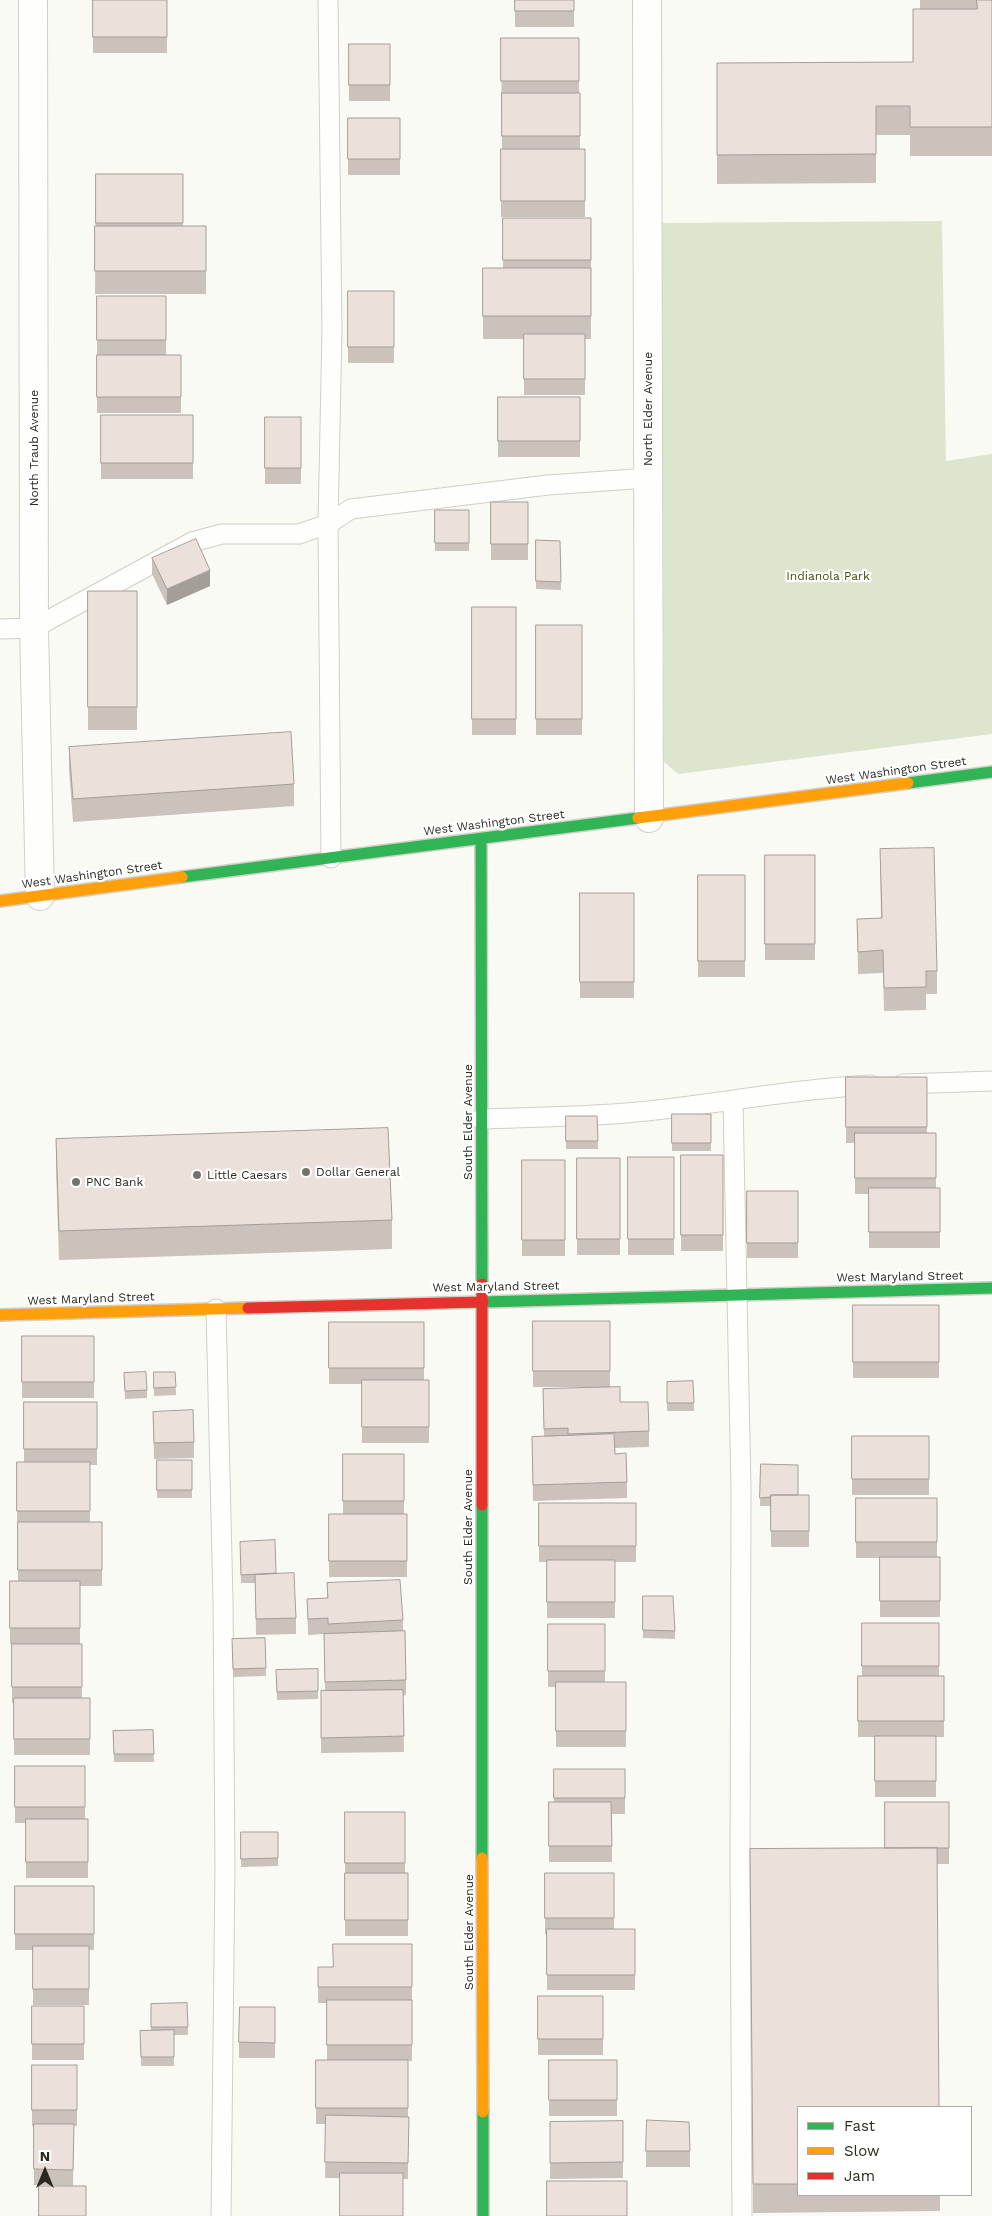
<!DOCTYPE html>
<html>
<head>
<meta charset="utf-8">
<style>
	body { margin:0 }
	#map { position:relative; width:992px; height:2216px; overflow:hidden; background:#fafaf4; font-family:"Work Sans",sans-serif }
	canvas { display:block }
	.legend { position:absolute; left:797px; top:2106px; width:175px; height:90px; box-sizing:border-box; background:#fff; border:1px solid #abaaa5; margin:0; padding:6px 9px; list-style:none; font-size:15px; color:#2c2a1f }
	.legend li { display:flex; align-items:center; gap:10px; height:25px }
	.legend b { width:25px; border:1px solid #abaaa5 }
	.north { position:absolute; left:20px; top:2146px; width:50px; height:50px; -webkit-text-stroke:4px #fff; paint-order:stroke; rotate:0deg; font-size:14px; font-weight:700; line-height:20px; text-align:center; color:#2c2a1f }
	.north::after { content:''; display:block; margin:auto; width:18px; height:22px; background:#2c2a1f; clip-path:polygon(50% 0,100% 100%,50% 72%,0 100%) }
</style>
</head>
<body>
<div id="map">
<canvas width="992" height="2216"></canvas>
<ul class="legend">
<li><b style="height:6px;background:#30b455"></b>Fast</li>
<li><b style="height:6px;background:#ff9f0a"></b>Slow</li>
<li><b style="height:6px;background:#e5322d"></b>Jam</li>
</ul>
<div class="north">N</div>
</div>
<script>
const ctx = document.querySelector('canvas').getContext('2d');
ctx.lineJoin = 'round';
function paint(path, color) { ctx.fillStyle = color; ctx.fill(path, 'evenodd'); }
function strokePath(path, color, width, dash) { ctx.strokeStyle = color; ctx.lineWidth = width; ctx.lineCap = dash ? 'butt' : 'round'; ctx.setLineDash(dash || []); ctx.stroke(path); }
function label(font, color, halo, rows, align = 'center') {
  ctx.font = font + ' "Work Sans",sans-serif'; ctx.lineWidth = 4.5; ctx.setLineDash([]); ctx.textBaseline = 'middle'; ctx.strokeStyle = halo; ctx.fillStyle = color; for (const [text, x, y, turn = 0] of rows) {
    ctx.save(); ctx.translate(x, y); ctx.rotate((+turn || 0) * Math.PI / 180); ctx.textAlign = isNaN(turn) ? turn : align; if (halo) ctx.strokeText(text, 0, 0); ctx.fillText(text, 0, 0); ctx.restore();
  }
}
paint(new Path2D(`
	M942,221L946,461L992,454V734L678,774L664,762L662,223Z`), '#dee5ce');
const lane = new Path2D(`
	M328,0L332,330L328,524L331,858
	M0,629L34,628L192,542L222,534H299L328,524L351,509L548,485L648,478
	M903,1084L992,1081
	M733,1101L741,1489L740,1866L742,2216
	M481,1119C529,1117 578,1117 626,1113C708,1106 789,1089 871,1085
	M216,1309L223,1600L225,1868L221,2216`);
const street = new Path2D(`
	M33,0L34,628L40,896
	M647,0L649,818`);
const fast = new Path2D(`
	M908,783L992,772
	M481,839L482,1284
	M182,877L638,818
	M483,1302L992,1288
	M482,1505V1858
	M483,2112V2216`);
const slow = new Path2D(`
	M638,818L908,783
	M0,901L182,877
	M0,1315L248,1308
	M482,1858L483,2112`);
const jam = new Path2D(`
	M482,1284V1505
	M248,1308L483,1302`);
strokePath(lane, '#d0cfc6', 21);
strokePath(street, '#d0cfc6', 30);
strokePath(fast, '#d0cfc6', 14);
strokePath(slow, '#d0cfc6', 14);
strokePath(jam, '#d0cfc6', 14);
strokePath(lane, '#fefefd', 19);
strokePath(street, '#fefefd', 28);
strokePath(fast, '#30b455', 11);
strokePath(slow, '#ff9f0a', 11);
strokePath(jam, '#e5322d', 11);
paint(new Path2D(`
	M93,0H167V53H93Z
	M515,0H574V27H515Z
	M920,0H992V156H910V135H876V183L717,184V63L913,62L920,9Z
	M501,38H579V93H580V149H585V217H501V149H502Z
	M349,44H390V101H349Z
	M348,118H400V175H348Z
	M96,174H183V226H206V294H95Z
	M503,218H591V339H585V395H524V339H483V268H503Z
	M348,291H394V363H348Z
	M97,296H166V355H181V413H97Z
	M498,397H580V457H498Z
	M101,415H193V479H101Z
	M265,417H301V484H265Z
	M491,502H528V560H491Z
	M435,510H469V551H435Z
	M536,540L560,541L561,590L536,589Z
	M152,558L210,586L167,605L152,574Z
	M88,591H137V730H88Z
	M472,607H516V735H472Z
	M536,625H582V735H536Z
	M69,747L294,784V806L73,822L69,770Z
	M880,849L937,971V994H926V1010L884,1011L883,973L858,974L857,919L881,918Z
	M765,855H815V960H765Z
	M698,875H745V977H698Z
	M580,893H634V998H580Z
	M846,1077H927V1133H936V1188H940V1248H869V1194H855V1143H846Z
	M672,1114H711V1151H672Z
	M566,1116H597L598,1149H566Z
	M56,1139L392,1220V1249L59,1260L56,1168Z
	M681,1155H723V1251H681Z
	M628,1157H674V1255H628Z
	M577,1158H620V1255H577Z
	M522,1160H565V1256H522Z
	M747,1191H798V1258H747Z
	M853,1305H939V1378H853Z
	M533,1321H610V1387L620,1402L649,1431V1447L615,1448V1454L627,1482V1498L533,1501L532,1437H544L543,1389L607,1387H533Z
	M329,1322H424V1380H429V1443H362V1384H329Z
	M22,1336H94V1398H22Z
	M154,1372H175L176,1395L154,1396Z
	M124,1373L147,1390V1398L125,1399Z
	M693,1381L694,1411H667V1382Z
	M24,1402H97V1465H90V1522H102V1586H80V1644H10V1581H18V1527H17V1462H24Z
	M153,1412L194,1442V1458L154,1459Z
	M852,1436H929V1495H852Z
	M343,1454H404V1514H407V1577H329V1514H343Z
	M157,1460H192V1498H157Z
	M761,1464L798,1495H809V1547H771V1506H760Z
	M856,1498H937V1557H940V1617H880V1558H856Z
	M539,1503H636V1562H615V1618H547V1562H539Z
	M240,1550L276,1574L296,1618V1634L256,1635L255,1583H241Z
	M327,1583L403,1620V1632L406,1680V1695L403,1696L404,1752L321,1753V1691H325L324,1634L308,1635L307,1599L327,1598Z
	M643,1596L675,1631V1639L643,1638Z
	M862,1623H939V1676H944V1737H936V1797H875V1737H858V1676H862Z
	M548,1624H605V1682H626V1747H556V1687H548Z
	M265,1638L266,1676L233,1677L232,1639Z
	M12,1644H82V1698H90V1755H14V1703H12Z
	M318,1669V1699L277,1700L276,1670Z
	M153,1730L154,1762H114L113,1731Z
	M15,1766L85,1807V1819H88V1878H26V1823H15Z
	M554,1769H625V1814H612V1862H549V1802H554Z
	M949,1802V1864H937L798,2107V2195H940V2211L753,2213L750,1849L885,1848Z
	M345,1812H405V1873H408V1936H345Z
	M241,1832H278V1866L241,1867Z
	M545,1873H614V1929H635V1990H547V1934H545Z
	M15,1886H94V1950H89V2005H33V1950H15Z
	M412,1944V2061H408V2179L325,2178L326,2124H316V2060H327V2003H318V1967H333Z
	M538,1996H603V2055H538Z
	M187,2003L188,2035H174V2066H141L140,2031H151V2004Z
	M32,2006H84V2060H32Z
	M275,2007V2058H239V2042Z
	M549,2060H617V2116H549Z
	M32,2065H77V2126H74L73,2186L34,2185V2126H32Z
	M623,2121V2178L550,2179V2122Z
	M646,2151H690V2167H646Z`), '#cac2bb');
paint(new Path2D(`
	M210,570V586L167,605V589Z`), '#a49e99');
const building = new Path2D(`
	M93,0H167V37H93Z
	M515,0H574V11H515Z
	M977,0H992V127H910V106H876V154L717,155V63L913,62V9H977Z
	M501,38H579V81H501Z
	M349,44H390V85H349Z
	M502,93H580V136H502Z
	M348,118H400V159H348Z
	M501,149H585V201H501Z
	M96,174H183V223H96Z
	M503,218H591V260H503Z
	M95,226H206V271H95Z
	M483,268H591V316H483Z
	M348,291H394V347H348Z
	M97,296H166V340H97Z
	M524,334H585V379H524Z
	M97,355H181V397H97Z
	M498,397H580V441H498Z
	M101,415H193V463H101Z
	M265,417H301V468H265Z
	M491,502H528V544H491Z
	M435,510H469V543H435Z
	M196,539L210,570L167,589L152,558Z
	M536,540L560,541L561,582L536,581Z
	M88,591H137V707H88Z
	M472,607H516V719H472Z
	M536,625H582V719H536Z
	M291,732L294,784L73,799L69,747Z
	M934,848L937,971H926V987L884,988L883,950L858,952L857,919L882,918L880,849Z
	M765,855H815V944H765Z
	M698,875H745V961H698Z
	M580,893H634V982H580Z
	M846,1077H927V1127H846Z
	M672,1114H711V1143H672Z
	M566,1116H597L598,1141H566Z
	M388,1128L392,1220L59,1231L56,1139Z
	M855,1133H936V1178H855Z
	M681,1155H723V1235H681Z
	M628,1157H674V1239H628Z
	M577,1158H620V1239H577Z
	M522,1160H565V1240H522Z
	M869,1188H940V1232H869Z
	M747,1191H798V1243H747Z
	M853,1305H939V1362H853Z
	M533,1321H610V1371H533Z
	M329,1322H424V1368H329Z
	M22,1336H94V1382H22Z
	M146,1372L147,1390L125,1391L124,1373Z
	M154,1372H175L176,1387L154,1388Z
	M362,1380H429V1427H362Z
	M693,1381L694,1403H667V1382Z
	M620,1387V1402H648L649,1431L568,1434V1428L544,1429L543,1389Z
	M24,1402H97V1449H24Z
	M193,1410L194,1442L154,1443L153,1412Z
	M614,1434L615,1454L626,1453L627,1482L533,1485L532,1437Z
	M852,1436H929V1479H852Z
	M343,1454H404V1501H343Z
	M157,1460H192V1490H157Z
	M17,1462H90V1511H17Z
	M761,1464L798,1465V1495H771V1497L760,1498Z
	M771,1495H809V1531H771Z
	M856,1498H937V1542H856Z
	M539,1503H636V1546H539Z
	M329,1514H407V1561H329Z
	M18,1522H102V1570H18Z
	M275,1540L276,1573L241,1575L240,1542Z
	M880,1557H940V1601H880Z
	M547,1560H615V1602H547Z
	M294,1573L296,1618L256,1619L255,1575Z
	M400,1580L403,1620L328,1624V1618L308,1619L307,1599L328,1598L327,1583Z
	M10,1581H80V1628H10Z
	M643,1596H673L675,1631L643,1630Z
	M862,1623H939V1666H862Z
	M548,1624H605V1671H548Z
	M405,1631L406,1680L325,1682L324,1634Z
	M265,1638L266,1668L233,1669L232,1639Z
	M12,1644H82V1687H12Z
	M318,1669V1691L277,1692L276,1670Z
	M858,1676H944V1721H858Z
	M556,1682H626V1731H556Z
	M403,1690L404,1736L321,1738V1691Z
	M14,1698H90V1739H14Z
	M153,1730L154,1754H114L113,1731Z
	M875,1736H936V1781H875Z
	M15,1766H85V1807H15Z
	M554,1769H625V1798H554Z
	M549,1802H611L612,1846H549Z
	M885,1802H949V1848H885Z
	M345,1812H405V1863H345Z
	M26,1819H88V1862H26Z
	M241,1832H278V1858L241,1859Z
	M937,1848L939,2107H798V2184H753L750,1849Z
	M345,1873H408V1920H345Z
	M545,1873H614V1918H545Z
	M15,1886H94V1934H15Z
	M547,1929H635V1975H547Z
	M333,1944H412V1987H318V1967H333Z
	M33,1946H89V1989H33Z
	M538,1996H603V2039H538Z
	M327,2000H412V2045H327Z
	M187,2003L188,2027H151V2004Z
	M32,2006H84V2044H32Z
	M240,2007H275V2043L239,2042Z
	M174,2030V2057H141L140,2031Z
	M316,2060H408V2108H316Z
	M549,2060H617V2100H549Z
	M32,2065H77V2110H32Z
	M326,2115L409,2117L408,2163L325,2162Z
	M647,2120L689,2122L690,2151H646Z
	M623,2121V2162L550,2163V2122Z
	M34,2124H74L73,2170L34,2169Z
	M340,2173H403V2216H340Z
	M547,2181H627V2216H547Z
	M39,2186H86V2216H39Z`);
paint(building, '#ebe1da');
strokePath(building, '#a49e99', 1);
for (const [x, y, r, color] of [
	[306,1172,5,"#74736a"],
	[197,1175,5,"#74736a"],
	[76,1182,5,"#74736a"]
]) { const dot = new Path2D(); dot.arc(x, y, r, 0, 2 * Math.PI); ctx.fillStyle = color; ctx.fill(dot); strokePath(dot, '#fff', 2); }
label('12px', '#2c2a1f', '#fff', [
	["North Elder Avenue",648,409,-90],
	["North Traub Avenue",34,448,-90],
	["West Washington Street",896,771,-8],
	["West Washington Street",494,823,-7],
	["West Washington Street",92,875,-8],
	["South Elder Avenue",468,1122,-90],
	["West Maryland Street",900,1277,-1],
	["West Maryland Street",496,1287,-1],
	["West Maryland Street",91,1299,-2],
	["South Elder Avenue",468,1527,-90],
	["South Elder Avenue",469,1932,-90]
]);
label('12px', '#424f09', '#fff', [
	["Indianola Park",828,576]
]);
label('12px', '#2c2a1f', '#fff', [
	["Dollar General",316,1172],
	["Little Caesars",207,1175],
	["PNC Bank",86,1182]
], 'left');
</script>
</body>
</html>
